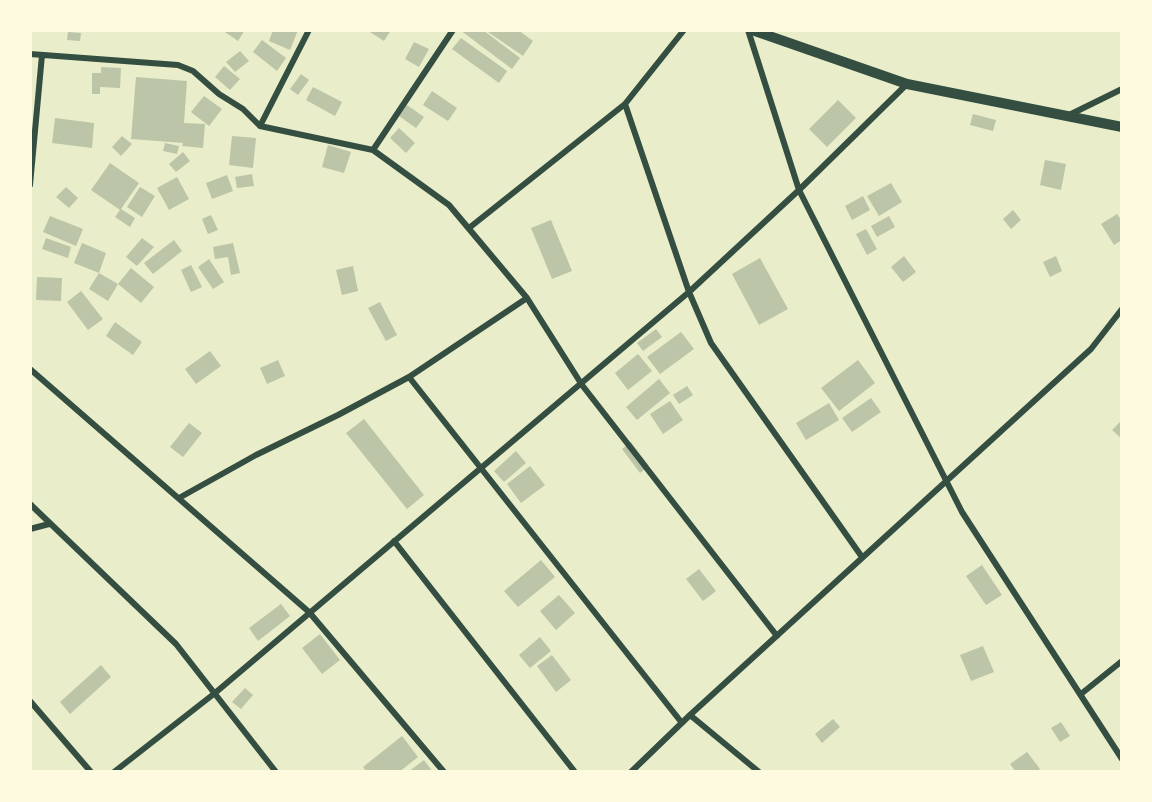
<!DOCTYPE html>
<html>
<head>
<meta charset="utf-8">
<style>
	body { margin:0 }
	#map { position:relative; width:1152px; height:802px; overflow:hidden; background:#e9edc9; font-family:Jost,sans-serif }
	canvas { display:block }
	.frame { position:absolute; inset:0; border:32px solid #fefae0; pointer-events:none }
</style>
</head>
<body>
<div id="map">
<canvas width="1152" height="802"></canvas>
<div class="frame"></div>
</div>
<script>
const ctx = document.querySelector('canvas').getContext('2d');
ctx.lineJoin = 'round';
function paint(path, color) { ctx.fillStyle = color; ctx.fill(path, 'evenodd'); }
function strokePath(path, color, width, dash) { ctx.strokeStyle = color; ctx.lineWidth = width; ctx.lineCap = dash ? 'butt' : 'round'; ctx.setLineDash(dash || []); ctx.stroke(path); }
paint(new Path2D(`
	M222,30H245L238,41Z
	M273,30H298L290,50L269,41Z
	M367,30H391L384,41Z
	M460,30H483L520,58L512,69Z
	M485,30H518L533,41L523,56Z
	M68,32L81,33L80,41L67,40Z
	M461,38L507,71L499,83L452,49Z
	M262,40L286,58L277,71L253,52Z
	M414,42L429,49L419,67L405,59Z
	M240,51L249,61L235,72L226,62Z
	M224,66L240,79L230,90L215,77Z
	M101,67L121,68L120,88L100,87V94H92V73H101Z
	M301,74L309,80L298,95L290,89Z
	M136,77L187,81L184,123L205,124L203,148L182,146L183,143L131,139Z
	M313,87L342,102L335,116L306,100Z
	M432,91L457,108L448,121L423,105Z
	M204,96L222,109L209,126L191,112Z
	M838,100L856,118L827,147L809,129Z
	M407,105L424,117L416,128L399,116Z
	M973,114L996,120L993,131L970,125Z
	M55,118L94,123L92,148L52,143Z
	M399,128L415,143L406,153L390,138Z
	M122,136L132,144L121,156L112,147Z
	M232,136L256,138L253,168L229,165Z
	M165,143L179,146L177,154L163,151Z
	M328,145L351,152L344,173L322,167Z
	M183,152L190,161L176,172L169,164Z
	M1045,160L1066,164L1061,190L1040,185Z
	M110,163L139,183L121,209L135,218L130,227L115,217L120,210L91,190Z
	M252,174L254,186L237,188L235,177Z
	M227,175L233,191L212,199L206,183Z
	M177,177L189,199L169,210L157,188Z
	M891,183L902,202L879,216L867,196Z
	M66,187L78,198L69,208L56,197Z
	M140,187L155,196L142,217L127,207Z
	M863,196L870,210L852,220L845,206Z
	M1013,210L1021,220L1011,229L1003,219Z
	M1117,214L1122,221V240L1114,245L1101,224Z
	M211,215L218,230L208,234L202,219Z
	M50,216L83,229L76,246L43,232Z
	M889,216L895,227L877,237L871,226Z
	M551,220L572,271L552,279L531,228Z
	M866,229L877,249L867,255L856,234Z
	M46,238L71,247L68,258L42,249Z
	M142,238L154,247L137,266L126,257Z
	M174,240L182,251L153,274L144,263Z
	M82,243L106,253L99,273L74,263Z
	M233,243L240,273L231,275L228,257L215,259L213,247Z
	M904,256L916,272L903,282L891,267Z
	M1056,256L1062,271L1050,277L1043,262Z
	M760,258L788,309L759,325L732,274Z
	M209,259L224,282L213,289L198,267Z
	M191,265L202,287L191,292L181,270Z
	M353,266L358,291L342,295L336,270Z
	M131,268L154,287L141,303L118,284L108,301L89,289L99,273L118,284Z
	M37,277L62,278L61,301L36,300Z
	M81,291L103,319L88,330L67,302Z
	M380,302L397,335L386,341L368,308Z
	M115,322L142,342L133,355L106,336Z
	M656,329L662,337L643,351L637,343Z
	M681,332L694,349L660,374L647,357Z
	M210,351L221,366L196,384L185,369Z
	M638,354L652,371L628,390L615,373Z
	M278,360L285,376L267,384L260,368Z
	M858,360L875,383L839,411L821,388Z
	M659,379L670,393L637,420L626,407Z
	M687,386L693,395L679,404L673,395Z
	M871,398L881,412L852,432L842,418Z
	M670,401L683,420L663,434L650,414Z
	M829,403L839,420L806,440L796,423Z
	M364,419L424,495L407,509L346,433Z
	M1122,420V439L1112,430Z
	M189,423L202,433L183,457L170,447Z
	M631,442L649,466L640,473L622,449Z
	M516,451L526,463L504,482L494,471Z
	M530,466L545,485L521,503L507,484Z
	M541,560L555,577L518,607L504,591Z
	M982,565L1002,595L986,605L966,576Z
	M699,569L716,591L703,601L686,579Z
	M559,595L575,613L556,630L540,611Z
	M281,604L290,616L258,641L249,628Z
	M320,634L340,660L322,674L302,648Z
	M540,637L551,651L530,668L519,655Z
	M983,646L994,672L971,681L960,655Z
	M552,655L571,680L556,692L537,666Z
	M101,665L111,677L70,714L60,702Z
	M245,688L253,695L241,709L232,702Z
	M833,719L840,727L822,743L815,734Z
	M1061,722L1070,736L1060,742L1051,728Z
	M402,736L418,757L399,772H367L363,767Z
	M1027,752L1040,769L1036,772H1016L1010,764Z
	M424,760L433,772H408Z`), '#bcc5a7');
strokePath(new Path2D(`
	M748,30L799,190L962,512L1122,759
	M30,54L178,65L193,71L219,94L243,109L260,126L373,150L449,205L527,298L582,385L777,636
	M625,104L689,292L711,343L862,557
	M1069,115L1122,89
	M260,126L309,30
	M373,150L453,30
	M30,185L42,55
	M469,228L625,104L684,30
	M30,369L309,612L444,772
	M409,377L682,723
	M179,498L256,455L338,415L409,377L527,298
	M30,504L176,644L276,772
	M30,529L49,524
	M394,541L575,772
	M1081,694L1122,661
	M30,701L91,772
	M690,715L759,772
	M114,772L215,693L689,292L799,190L907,84
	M631,772L690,715L1091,349L1122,309`), '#344e41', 6);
strokePath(new Path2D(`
	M752,30L907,84L1122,127`), '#344e41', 10);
</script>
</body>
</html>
